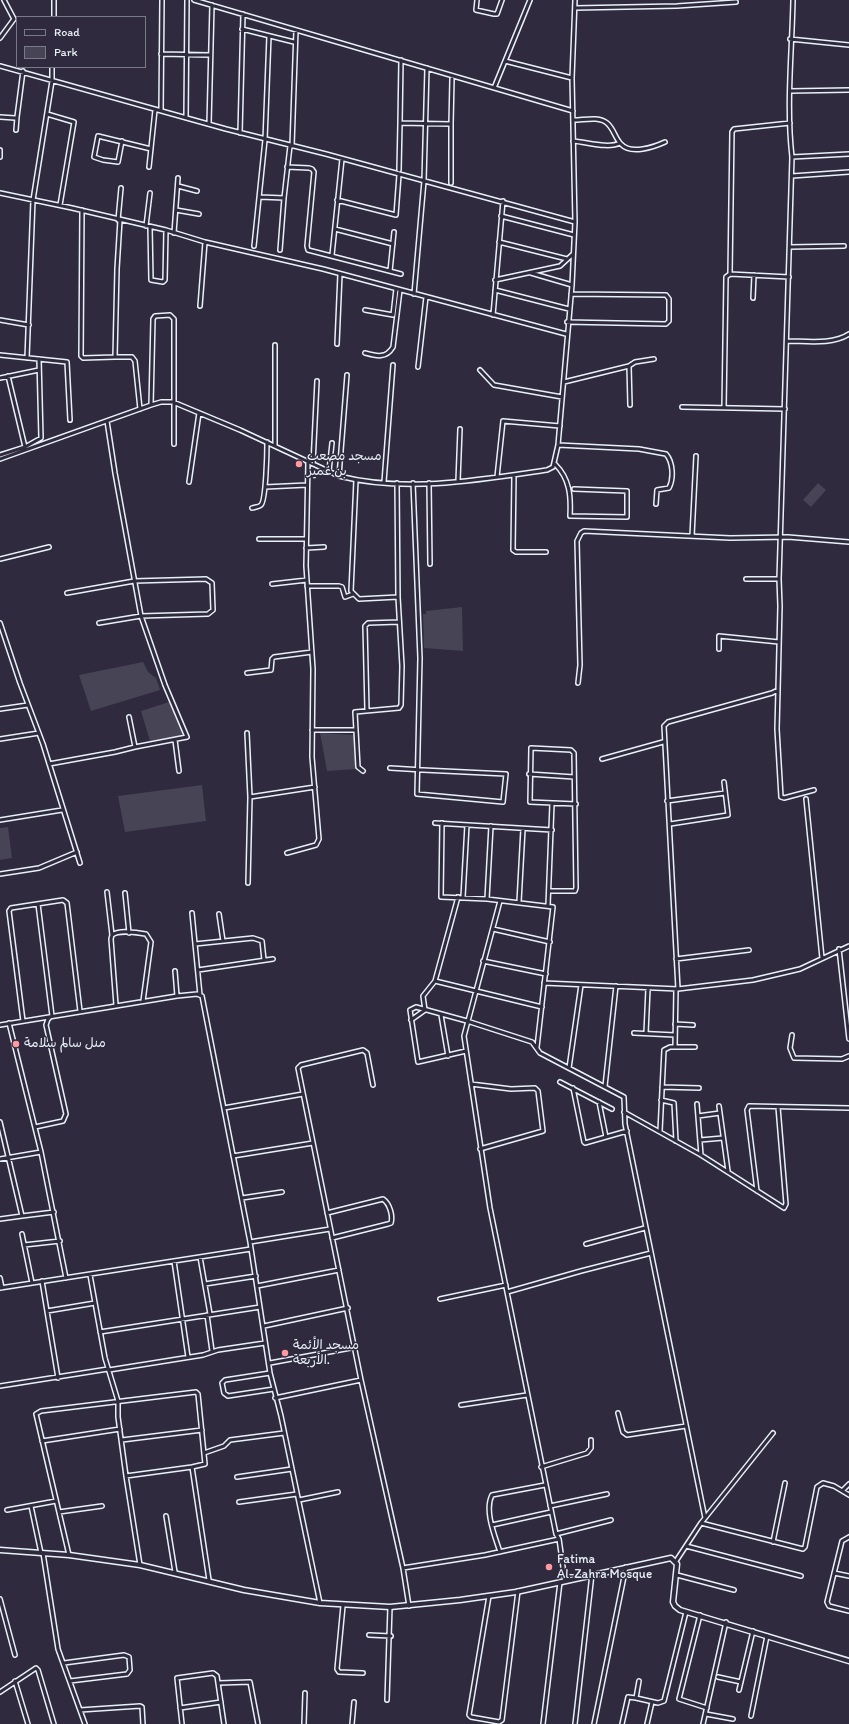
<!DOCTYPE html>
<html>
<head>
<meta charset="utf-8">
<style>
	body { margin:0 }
	#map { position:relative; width:849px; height:1724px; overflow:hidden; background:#2f2a3d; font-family:Itim,sans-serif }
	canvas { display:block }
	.legend { position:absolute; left:16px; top:16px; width:130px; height:52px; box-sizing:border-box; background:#2f2a3d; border:1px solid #797a88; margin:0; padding:5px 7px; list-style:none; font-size:12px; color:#e8f1f8 }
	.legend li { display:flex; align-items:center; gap:8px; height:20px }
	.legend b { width:20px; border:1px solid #797a88 }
</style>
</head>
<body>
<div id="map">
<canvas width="849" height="1724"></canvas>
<ul class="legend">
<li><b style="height:5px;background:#2f2a3d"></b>Road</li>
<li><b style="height:11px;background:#464455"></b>Park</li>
</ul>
</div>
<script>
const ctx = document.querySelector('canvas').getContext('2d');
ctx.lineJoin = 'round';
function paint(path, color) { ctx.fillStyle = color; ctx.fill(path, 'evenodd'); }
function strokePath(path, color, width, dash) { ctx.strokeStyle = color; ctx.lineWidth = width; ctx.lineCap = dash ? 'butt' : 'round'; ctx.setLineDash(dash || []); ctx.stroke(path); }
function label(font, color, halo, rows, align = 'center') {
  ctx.font = font + ' Itim,"Playpen Sans Arabic",sans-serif'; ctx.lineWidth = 3; ctx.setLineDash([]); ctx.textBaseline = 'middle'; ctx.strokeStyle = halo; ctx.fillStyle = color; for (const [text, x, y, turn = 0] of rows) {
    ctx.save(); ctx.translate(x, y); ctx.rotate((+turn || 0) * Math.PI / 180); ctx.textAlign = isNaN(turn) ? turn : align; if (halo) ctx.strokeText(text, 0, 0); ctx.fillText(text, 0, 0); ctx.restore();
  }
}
paint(new Path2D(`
	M818,483L826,490L811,507L803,500Z
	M462,607L463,651L424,648L423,614H426V611Z
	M143,662L148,672L156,678L160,690L91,711L79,675Z
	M169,702L183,735L150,741L141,711Z
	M320,733L354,735L357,769L327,771Z
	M202,785L206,821L125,832L118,796Z
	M8,827L12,858L0,860V828Z`), '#464455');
const minor = new Path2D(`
	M194,0L573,111
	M477,0L476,10L494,14H497L502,0
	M575,8L677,6L736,2
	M54,17V0
	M242,29L294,42
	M0,38L14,19L4,0
	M790,39L849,45
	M161,54L210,55
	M401,60L400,123L451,124V183
	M505,61L572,78
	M0,66L226,129L326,154L575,222
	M494,88L530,0
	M790,91L849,90
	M161,111L162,0
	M47,114L74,122L60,205
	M0,117L15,118L17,117L23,71
	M186,118L187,0
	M574,120C584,120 599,116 607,123C614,129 615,138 621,144C631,155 654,147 665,142
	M209,124L212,5
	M451,124L452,79
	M16,130L17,117
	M240,133L243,14
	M265,140L269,36
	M122,141L118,162L103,160L94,157L98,136L151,149
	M573,141C587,142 608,149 620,143
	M292,146L296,30
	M0,150V157
	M792,157L849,154
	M149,167L155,110
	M287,167L309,168L312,169L314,172L307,246L308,250L401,274
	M399,170L400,123
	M792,176L849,172
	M424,181L427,68
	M178,186L197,191
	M0,193L72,208L166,230L205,242L323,269L566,334
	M260,197L284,198
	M337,200L396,215L399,175
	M82,210L81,356L83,358L115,357L117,269L120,220
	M176,210L199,214
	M501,216L574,235
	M118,220L121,188
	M146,226L150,193
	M150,227L151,280L163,282L165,280L166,230
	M335,229L393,244
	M174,233L178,178
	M499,242L567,259
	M254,246L265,140
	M790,247L844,246
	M280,250L284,198L290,146
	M332,255L342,159
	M390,271L394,232
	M531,273L572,285
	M730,274L789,277
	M495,280L560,266L573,254
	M495,290L569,309
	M414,294L424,181
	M753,298L754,275
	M200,306L205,242
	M365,310L393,315L396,289
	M493,315L503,201
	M0,320L29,325
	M567,322L666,324L669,321V299L666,295L571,294
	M787,341C806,341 833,345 849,334
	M337,344L340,274
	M365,353C376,356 386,359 393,347L400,290
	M0,355L67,362L70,420
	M115,357H132L135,361L140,409
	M27,358L33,200L52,81V67
	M629,366L630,405
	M418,367L426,297
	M480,370L494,385L562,397
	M8,376L25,447
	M0,378L39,370
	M564,382L629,366L635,362L654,359
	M151,405L153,319L155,316L170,315L174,319V444
	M682,407L785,409
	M724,408L726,277L730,274L732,132L734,129L790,123
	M107,421L115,473L141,616L165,685L187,737L135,747L129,717
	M275,445V345
	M558,445L639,449L666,454C673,462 674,478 669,488L657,490L656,504
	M0,455L25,447L41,438L39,359
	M0,459L151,405L161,402H173L240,430L339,476C405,493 480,480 547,470L553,467L558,445L572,285L575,222L572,78L575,0
	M313,464L317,381
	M555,464C570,479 571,496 570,516L627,517V491L574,489
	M329,471L332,443
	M514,475L513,550L516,552H546
	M339,476L347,375
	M497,477L503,421L560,426
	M356,480L351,591L359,599L398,597
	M458,481L460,429
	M189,482L199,413
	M384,482L393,365
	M429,483L430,564
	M265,487L307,485
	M252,508C255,507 259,507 261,505C266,500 267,452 267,442
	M692,536L696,456
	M259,539H306
	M306,548L324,547
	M0,559L49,547
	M746,579H779
	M272,584L307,580
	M307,586H339L342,587L345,597L353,594
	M67,593L134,581L206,579L212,583L213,610L208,614L141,616L99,623
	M0,623L20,683L43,744L80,863
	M719,649V636L779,642
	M247,673L271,670L272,659L274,657L312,652
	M578,683L580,665L577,541L581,533L584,531L730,538L788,537L849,542
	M778,690L777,729L781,797L784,798L814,790
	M0,709L28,705
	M367,710L365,626L368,623L399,622
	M312,730H355
	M247,733L250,797
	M0,739L39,733
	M175,740L179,771
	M602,759L663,742
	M49,764L115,752L135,747
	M390,768L423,770L506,774L503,802L417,794L420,658L413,483
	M363,771L358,767L355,712L399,708L401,705L402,666L398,597L397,483
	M529,774L574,777
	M806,799L822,958
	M667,801L725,793
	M0,820L62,810
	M435,823L552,830
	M442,823L441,897L487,899L553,907L537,1047
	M670,824L728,815L724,782
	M287,853L316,845L319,839L312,757L313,669L306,566L308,462
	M0,874L39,868L77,852
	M248,883L250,797L315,787
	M549,891H575L576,888L574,753L571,750L531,748L530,802L576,804
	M107,892L112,935L111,939L116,1005
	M125,893L129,933
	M458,897L435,981L542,1007
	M463,897L467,825
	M487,899L491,826
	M500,901L464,1036L490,1208L556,1534L559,1539L565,1581
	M519,902L523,829
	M548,905L552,804
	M192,913L200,995
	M219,914L223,941
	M493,929L550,942
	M112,935C120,929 137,933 146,934L151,942L143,1001
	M195,944L253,938L262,941L264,960
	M839,949L849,1039
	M676,959L749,950
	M483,961L546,974
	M198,970L273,959
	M175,971L177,996
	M544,983L678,989L753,980L800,969L849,946
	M678,989L664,726L668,722L772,693L778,690L780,606L779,579L792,157C786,105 792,52 793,0
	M425,1010L423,996L435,981
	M441,1015L448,1056
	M411,1020L425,1010
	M23,1021L9,911L11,908L63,900L67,903L80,1011
	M9,1023L41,1152L66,1278
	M675,1024L693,1025
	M0,1025L177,996L197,994L202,996L250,1242L270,1373L281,1416L320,1603
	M634,1033L675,1035
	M646,1033L648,989
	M792,1035L790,1048L794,1058L842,1059L849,1056
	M675,1047L676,989
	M466,1051L418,1062L410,1010L416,1007L467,1021L532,1042L540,1053L624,1097L625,1124L705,1518
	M569,1068L581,985
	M560,1082L612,1109
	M471,1084L511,1089L535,1088L538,1091L543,1131L480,1149
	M373,1085L367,1053L363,1050L301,1065L298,1068L361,1380L403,1568L409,1606
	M605,1086L616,986
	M662,1087L699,1088
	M573,1088L584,1142L585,1143L627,1131
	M661,1100L674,1103L676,1141
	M599,1102L606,1137
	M697,1104L701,1155
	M719,1106L728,1171
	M224,1108L303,1094
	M624,1112L701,1155L784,1208L786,1204L778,1107
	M698,1116L720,1113
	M0,1122L22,1216L0,1219
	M35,1127L63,1121L66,1114L46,1025L48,1019L52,1016L38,904
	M660,1131L664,1050L670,1047H695
	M700,1140L723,1138
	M233,1156L313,1143
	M0,1159L41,1152
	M757,1191L747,1110L749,1106L849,1108
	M242,1198L282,1192
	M327,1213L383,1199C390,1204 393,1216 391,1223L388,1224L332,1238
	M22,1216L54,1212
	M22,1234L32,1283
	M250,1242L330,1229
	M586,1244L645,1228
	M24,1245L60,1241
	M200,1257L210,1314
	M174,1261L188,1357
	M90,1275L105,1358L118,1401V1417L126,1476L140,1565
	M0,1278L2,1288
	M42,1281L58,1378
	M205,1284L256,1276
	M257,1286L339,1270
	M0,1288L251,1249
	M507,1292L581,1271L651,1253
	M440,1299L506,1285
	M47,1311L95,1303
	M207,1315L212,1351
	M264,1326L348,1308
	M100,1332L260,1307
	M270,1363L356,1347
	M109,1370L203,1355L218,1350L265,1343
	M270,1373L225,1380L222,1383L224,1393L228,1396L274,1389
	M0,1386L108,1369
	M275,1398L361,1380
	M461,1405L527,1395
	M618,1413L623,1432L627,1435L686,1426
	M122,1440L202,1430
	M42,1441L120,1429
	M204,1453L224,1446L230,1440L284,1433
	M192,1467L209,1580
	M541,1467L587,1453L591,1448V1440
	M237,1477L292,1469
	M843,1490L849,1484
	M299,1500L338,1492
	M239,1502L297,1494
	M31,1506L41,1553
	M550,1506L607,1494
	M7,1510L56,1501
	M59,1512L102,1506
	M166,1516L175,1572
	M701,1523L803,1549L805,1547L817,1487L823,1483L834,1486L849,1495
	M492,1525L551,1512
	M556,1534L611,1520
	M849,1537L842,1541L827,1602L829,1606L849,1611
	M773,1542L785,1483
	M686,1546L801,1576
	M500,1552C495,1536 484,1511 492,1495L545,1485
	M43,1553L58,1649L85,1724
	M69,1555L36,1414L41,1411L196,1392L198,1394L205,1464L192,1467L126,1476
	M676,1561L701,1523L773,1433
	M403,1568L485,1555L559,1539
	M834,1573L849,1576
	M677,1575L734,1590
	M489,1596L469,1715L471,1717L499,1722L502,1720L518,1591
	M0,1599L15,1655
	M343,1606L337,1669L339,1672L363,1673
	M700,1615L679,1699L707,1708
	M369,1635L391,1636
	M64,1663L124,1655L129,1657L130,1670L127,1674L70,1681
	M718,1677L741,1682
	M15,1681L28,1724
	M639,1681L636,1698L658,1703L664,1701L686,1612
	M219,1683L250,1682L258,1724
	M739,1690L753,1631
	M0,1692L36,1668L38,1670L54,1724
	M387,1700L390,1607
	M180,1708L221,1702
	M80,1710L140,1706L142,1707L143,1724
	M706,1714L733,1719
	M751,1716L767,1636
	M182,1724L177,1678L213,1673L217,1676L224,1724
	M304,1724L305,1693
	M352,1724L354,1702
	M543,1724L560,1582
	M575,1724L592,1574
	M594,1724L626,1567
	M622,1724L628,1697L636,1698
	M647,1724L652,1702
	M703,1724L726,1622`);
const tertiary = new Path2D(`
	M0,1550L69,1555L140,1565L244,1590L320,1603L390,1607L460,1600L516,1592L671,1558L677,1564L673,1602L675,1606L680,1610L849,1661`);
strokePath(minor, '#e8f1f8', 6);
strokePath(tertiary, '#e8f1f8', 7);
strokePath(minor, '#2f2a3d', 3);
strokePath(tertiary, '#2f2a3d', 4);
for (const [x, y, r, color] of [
	[299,464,4,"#ff9aa2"],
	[16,1044,4,"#ff9aa2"],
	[285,1353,4,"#ff9aa2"],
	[549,1567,4,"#ff9aa2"]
]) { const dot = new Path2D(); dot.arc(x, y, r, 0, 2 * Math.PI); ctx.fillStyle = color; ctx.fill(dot); strokePath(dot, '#2f2a3d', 1.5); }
label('13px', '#e8f1f8', '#2f2a3d', [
	["مسجد مصعب",307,457],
	["بن عُمير",307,472],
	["منل سالم سلامة",24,1044],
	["مسجد الأئمة",293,1346],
	["الأربعة.",293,1361],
	["Fatima",557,1560],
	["Al-Zahra Mosque",557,1575]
], 'left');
</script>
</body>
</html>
